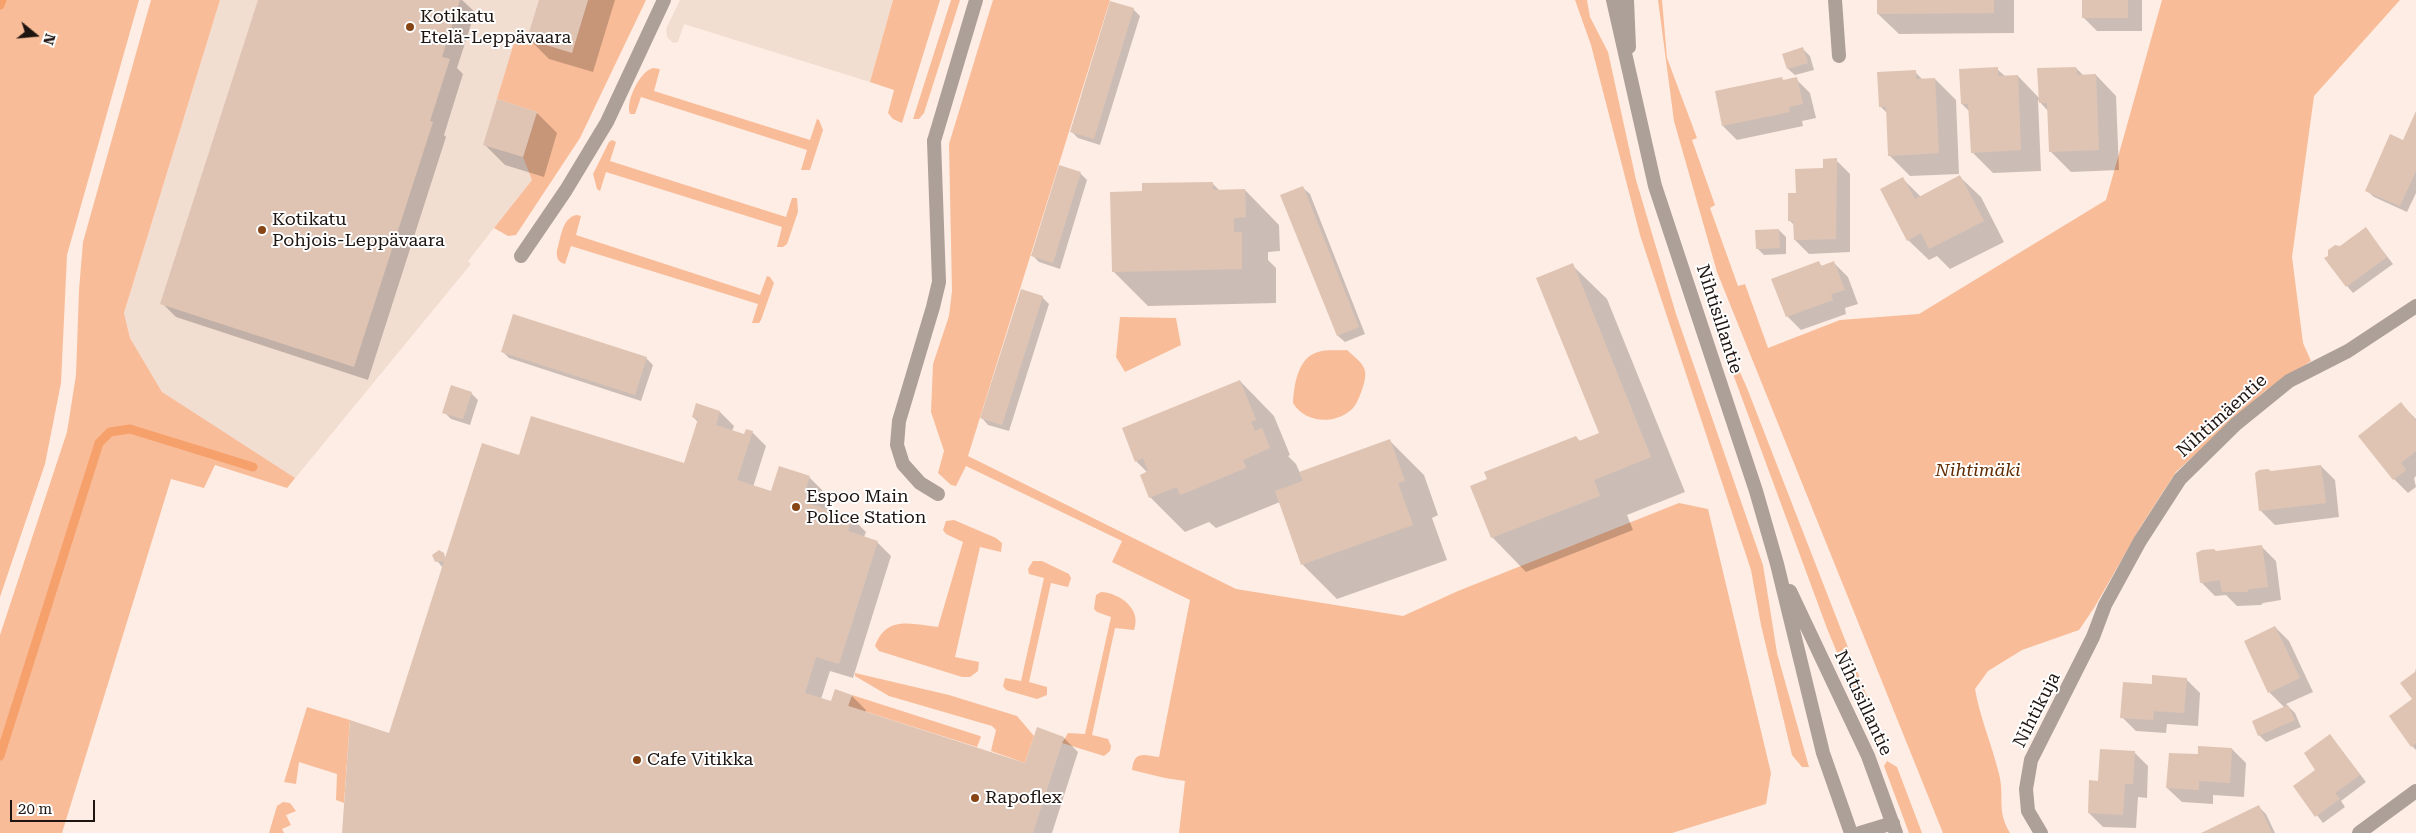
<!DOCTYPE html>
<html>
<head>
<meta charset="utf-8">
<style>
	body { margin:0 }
	#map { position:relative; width:2416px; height:833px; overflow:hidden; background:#feede4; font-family:"Roboto Serif",serif }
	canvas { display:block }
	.north { position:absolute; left:10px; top:10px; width:50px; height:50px; -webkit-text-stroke:4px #fff; paint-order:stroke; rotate:107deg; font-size:14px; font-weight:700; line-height:20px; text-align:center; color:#1f1510 }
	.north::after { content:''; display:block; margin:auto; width:18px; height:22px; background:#1f1510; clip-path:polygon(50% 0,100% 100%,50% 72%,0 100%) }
	.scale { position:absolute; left:10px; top:800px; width:85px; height:22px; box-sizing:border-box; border:2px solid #1f1510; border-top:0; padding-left:6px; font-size:15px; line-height:18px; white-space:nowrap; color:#1f1510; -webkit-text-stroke:4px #fff; paint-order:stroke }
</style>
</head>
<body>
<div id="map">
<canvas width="2416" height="833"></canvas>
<div class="north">N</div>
<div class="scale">20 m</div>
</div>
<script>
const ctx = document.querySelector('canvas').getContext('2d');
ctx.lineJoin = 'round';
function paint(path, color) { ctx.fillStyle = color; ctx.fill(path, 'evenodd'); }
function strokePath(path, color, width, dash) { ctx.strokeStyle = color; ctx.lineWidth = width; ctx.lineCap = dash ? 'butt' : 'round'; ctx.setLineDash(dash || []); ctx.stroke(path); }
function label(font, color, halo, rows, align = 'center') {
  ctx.font = font + ' "Roboto Serif",serif'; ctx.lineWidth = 4; ctx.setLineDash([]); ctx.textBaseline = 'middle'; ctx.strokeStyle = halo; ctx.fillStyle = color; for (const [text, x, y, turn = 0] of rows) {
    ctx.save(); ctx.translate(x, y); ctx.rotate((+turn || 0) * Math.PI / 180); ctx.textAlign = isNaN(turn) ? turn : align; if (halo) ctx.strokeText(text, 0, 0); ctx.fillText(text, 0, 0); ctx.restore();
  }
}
paint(new Path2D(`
	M220,0H631L532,180L468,261L471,264L287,488L162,392L130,338L124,313Z
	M680,0H893L870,82L684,24L678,42L673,43L667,37L666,29Z`), '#f2ddd1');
paint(new Path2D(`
	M0,0H139L67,255L61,383L45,464L0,597Z
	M151,0H220L124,313L130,338L162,392L295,478L287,488L215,465L204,488L171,479L62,833H0V635L67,432L76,375L79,290L83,242Z
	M588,0H646L580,138L516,235L508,236L494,228L532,180L523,157L537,112L497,99L514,43L527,39L572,52Z
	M893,0H940L902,123L893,119L888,113L894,90L870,82Z
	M951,0H960L924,113L919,119H913Z
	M993,0H1110L968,456L1236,589L1403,616L1458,591L1679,503L1708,509L1771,773L1766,804L1672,833H1179L1185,781L1165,778L1132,770C1134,750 1144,755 1159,757L1190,600L1112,562L1122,541L966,466L956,486L951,485L938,473L944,451L931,412L933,364L949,316L952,291L949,144Z
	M1575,0H1587L1590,17L1608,52L1636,180L1676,314L1763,565L1777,653L1809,767H1802L1792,755L1761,625L1751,570L1640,235L1591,45Z
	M1658,0H1662L1667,58L1697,138L1692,140L1715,205L1710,208L1738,286L1745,284L1768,348L1840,320L1919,314L2106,200L2162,0H2400L2314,96L2292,257L2303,343L2311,361L2265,391L2176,472L2141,526L2094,608L2079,630L2022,650L1988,671L1975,689C1980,718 1992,745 1999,774C2005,797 1996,810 2010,833H1943L1717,272L1674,121Z
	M653,68L660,69L654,91L810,140L817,119L819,120L823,130L810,170H801L807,150L641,97L635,114H630C625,102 640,71 653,68Z
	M612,140L616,142L610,161L786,217L792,198H797L798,212L787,244L783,247H777L782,227L606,172L600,191L597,189L593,174L609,142Z
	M577,215L581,216L576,235L760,295L767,276L770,277L774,283L761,320L759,323H752L758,304L571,246L565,264C558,262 556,258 557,250C561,238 562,217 577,215Z
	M1120,317L1176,318L1181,345L1125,372L1116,357Z
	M1720,327L1747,388L1884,740L1876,745L1828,631L1716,328Z
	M1347,350C1353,356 1363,362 1365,371C1366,377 1364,384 1362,390C1359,397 1357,405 1351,410C1334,425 1305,423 1293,403C1294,385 1298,357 1318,352C1327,349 1338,351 1347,350Z
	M954,520L996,538L1002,543L1001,552L980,547L955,657L979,662L978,671L970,677H962L879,651L875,646C886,615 912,624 938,627L963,542L946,534L943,530L946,521Z
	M1033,561H1042L1069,574L1071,578L1068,587L1051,583L1029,682L1047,687V695L1037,699L1006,690L1003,686L1005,678L1021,681L1044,578L1029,574L1028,569Z
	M1101,592C1120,593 1142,609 1134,630L1115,628L1092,735L1108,739L1111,746L1110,751L1104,756L1062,743L1068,733L1085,734L1111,617L1097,612L1094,609L1096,595Z
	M855,673L949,695L1017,716L1034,736L1025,763L991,751L996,730L992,726L889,696L855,676Z
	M852,695L980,736L981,737L977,747L848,706Z
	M307,707L350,720L344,803L336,800L337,774L299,762L296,784L284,782Z
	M1887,761L1897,767L1922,833H1909L1884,766Z
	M283,802L290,803L296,811L286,815L291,825L282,829L284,833H269L277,806Z`), '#f9bc98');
paint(new Path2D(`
	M259,0H462L475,12L457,68L463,74L444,135L446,137L368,380L176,317L162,303Z
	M540,0H615L593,72L549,59L528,38Z
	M1878,0H2014V33L1899,34L1878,14Z
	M2083,0H2142V31H2097L2083,17Z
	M1133,9L1140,16L1100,145L1078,138L1071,131Z
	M1803,49L1810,56L1814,70L1795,75L1788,69Z
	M2076,68L2084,76L2096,75L2116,96L2119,170L2071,172L2050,151L2048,111L2038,100L2041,171L1993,173L1972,152L1970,112L1962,104L1997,69L2006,77L2018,76L2040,99Z
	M1915,72L1923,80L1935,79L1956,100L1959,174L1910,176L1889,155L1888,114L1880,106Z
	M1781,78L1784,81L1796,79L1810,93L1816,118L1802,121L1803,126L1737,140L1723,126L1716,92Z
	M537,113L557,133L544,177L505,165L484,144Z
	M2416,114V193L2407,212L2374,197L2367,191L2404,142Z
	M1836,160L1850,174V252L1809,254L1795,240L1794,225L1790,221L1797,194Z
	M1060,167L1081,174L1087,180L1060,269L1039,262L1032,255Z
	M1960,177L1981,197L2004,242L1950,269L1937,256L1929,260L1908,240L1903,179L1921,197Z
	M1212,183L1220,191L1245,190L1279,225L1280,251L1268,252V260L1276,268V303L1148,306L1113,271L1144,193Z
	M1303,188L1310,194L1365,334L1345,342L1338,336Z
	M2366,229L2393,264L2353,293L2347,286L2340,247Z
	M1779,230L1786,237V254L1764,255L1757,248Z
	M1819,263L1823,267L1834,263L1848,277L1858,304L1845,308L1846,314L1801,330L1787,316Z
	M1572,265L1607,299L1685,492L1627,515L1633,530L1526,572L1492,537L1576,437L1581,442L1601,433Z
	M1042,297L1049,304L1009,431L988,425L982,418Z
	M502,351L646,358L653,365L641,401L509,358Z
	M1240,381L1274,416L1290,455L1288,456L1296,464L1300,473L1390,441L1424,475L1438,515L1432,518L1447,560L1337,599L1303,565L1280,502L1216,528L1209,522L1185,532L1150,497L1148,473L1136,461Z
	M471,393L478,400L470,425L451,419L444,412Z
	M2401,404L2416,419V476L2414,478L2416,487L2408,493L2394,479L2360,436Z
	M720,412L734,426L732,431L745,436L752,432L766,446L753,487L771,493L809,477L823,491L821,498L830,508L829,511L852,518L866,532L864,537L877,542L891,556L853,678L830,671L821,699L832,703L852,696L866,710L865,713L1026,764L1064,738L1078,752L1052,833H343L390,734L443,568L433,556L443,554L446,558L519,456L685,465L698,422L693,417Z
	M2321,466L2335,480L2339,517L2275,525L2261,511L2271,472Z
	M2262,547L2276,561L2281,600L2263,603L2261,605L2237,606L2226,595L2215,596L2201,582L2216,552Z
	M2275,627L2289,641L2313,692L2286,704L2295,713L2301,727L2266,742L2259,735L2285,708L2269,692Z
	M2416,672V750L2412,746Z
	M2186,679L2200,693L2198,726L2167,724L2166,733L2136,731L2122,717L2153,685Z
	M2330,735L2366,782L2341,801L2345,807L2323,823L2295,787L2317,770Z
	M2232,749L2246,763L2244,797L2213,795V804L2182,802L2167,788L2199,756Z
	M2134,752L2148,766L2147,798L2138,797L2136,828L2103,827L2089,813L2099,782Z
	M2259,807L2266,814L2275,833H2204Z`), '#0003');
strokePath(new Path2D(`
	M0,5L2,0
	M0,756L99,443L110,432L130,429L253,467`), '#f6a06c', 9);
paint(new Path2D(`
	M258,0H460L442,57L450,59L430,121L433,122L354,367L160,304Z
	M539,0H588L572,53L527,39Z
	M1877,0H1994V13L1877,14Z
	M2082,0H2128V18H2082Z
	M1110,1L1134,8L1094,139L1070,132Z
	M1803,47L1808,63L1787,69L1782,54Z
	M1998,67V76L2018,75L2021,150L1971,153L1968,104H1961L1959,69Z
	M2076,67L2077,75L2096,74L2099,150L2049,152L2047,103H2039L2037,68Z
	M1916,70V79L1935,78L1939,153L1888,156L1886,107H1879L1877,72Z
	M1782,77L1783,80L1797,77L1803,104L1789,107L1790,112L1722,126L1715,91Z
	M497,99L537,112L523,157L483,145Z
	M2416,111V171L2400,206L2365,191L2390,134L2403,140Z
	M1837,158L1836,239L1794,240L1793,221H1788V193H1796L1795,169L1823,168V159Z
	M1059,165L1081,172L1053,263L1031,256Z
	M1960,175L1984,221L1929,249L1921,233L1907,241L1880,189L1903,177L1915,199Z
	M1213,182V190L1245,189L1246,217L1234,218V232H1242V269L1112,272L1110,192L1142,191V183Z
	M1303,186L1359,327L1337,336L1280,195Z
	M2366,227L2387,257L2346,287L2324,258L2328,256V250L2335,245L2340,246Z
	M1779,229L1780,248L1756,249L1755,230Z
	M1819,261L1821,266L1834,261L1845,290L1831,294L1833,300L1786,317L1771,279Z
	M1573,263L1651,457L1594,480L1600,496L1491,538L1470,486L1487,479L1484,472L1576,436L1579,441L1599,433L1536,278Z
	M1021,289L1043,296L1002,425L980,418Z
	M513,314L647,357L635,395L501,352Z
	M1240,380L1256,420L1251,422L1255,431L1262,428L1270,448L1243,460L1246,468L1180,495L1177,487L1149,498L1140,475L1148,471L1143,458L1135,462L1122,428Z
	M451,385L472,392L463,419L442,413Z
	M2401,402L2416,421V451L2401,463L2406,470L2393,480L2358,436Z
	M696,403L720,411L716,425L744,434L746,429L753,431L737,480L771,491L779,466L810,476L806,489L817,492L813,505L852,517L848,531L878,541L839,664L816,657L805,693L831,701L835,689L852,695L848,706L1025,763L1037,727L1064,737L1033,833H342L350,720L389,733L444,561L435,562L432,555L439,550L444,553L445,558L482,443L519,455L531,416L684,463L698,419L692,417Z
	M1390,439L1405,481L1398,483L1413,525L1301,565L1275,491L1303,481L1299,472Z
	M2321,465L2326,503L2259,511L2255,473L2259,470L2268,469L2271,471Z
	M2262,545L2268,587L2249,589L2247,592H2222L2220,580L2200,583L2196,553L2202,550L2214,549L2216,551Z
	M2275,626L2300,678L2268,693L2244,641Z
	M2416,668V743L2411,747L2389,716L2412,699L2400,683L2415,672Z
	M2152,675L2187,678L2184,713L2154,711L2153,720L2120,718L2123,682L2152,684Z
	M2288,705L2295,720L2258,736L2252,721Z
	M2330,734L2360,775L2335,793L2340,799L2315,817L2293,786L2315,770L2304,753Z
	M2198,746L2232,748L2230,783L2199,781V790L2166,788L2169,753L2198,754Z
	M2100,749L2135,751L2133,784H2125L2123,815L2088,813L2089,780L2098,781Z
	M2259,805L2272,833H2201Z`), '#dfc4b4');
strokePath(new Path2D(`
	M934,141L939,282L933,307L899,421L897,445L903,464L920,483L938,494`), '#aca099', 14);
strokePath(new Path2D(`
	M1835,0L1839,56
	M934,141L976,0
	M521,256L566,190L607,122L664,0
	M2041,833L2028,811L2026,789L2031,760L2093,637L2105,605L2140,541L2180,479L2236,424L2289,381L2348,351L2416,306
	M2359,833L2416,791`), '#aca099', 14);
strokePath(new Path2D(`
	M1613,0L1655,186L1756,491L1777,564L1823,753L1851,833
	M1627,0L1629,47
	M1790,591L1868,756L1896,833
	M1860,833L1893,823`), '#aca099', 14);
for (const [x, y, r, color] of [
	[410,27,5,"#874415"],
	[262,230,5,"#874415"],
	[796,507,5,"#874415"],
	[637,760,5,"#874415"],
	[975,798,5,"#874415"]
]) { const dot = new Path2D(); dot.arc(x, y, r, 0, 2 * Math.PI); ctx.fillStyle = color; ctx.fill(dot); strokePath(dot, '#fff', 2); }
label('18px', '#1f1510', '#fff', [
	["Kotikatu",420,17],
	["Etelä-Leppävaara",420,38],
	["Kotikatu",272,220],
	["Pohjois-Leppävaara",272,241],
	["Espoo Main",806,497],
	["Police Station",806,518],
	["Cafe Vitikka",647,760],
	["Rapoflex",985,798]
], 'left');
label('18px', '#1f1510', '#fff', [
	["Nihtisillantie",1719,319,72],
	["Nihtimäentie",2222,416,-42],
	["Nihtisillantie",1863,703,65],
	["Nihtikuja",2037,710,-63]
]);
label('italic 18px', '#612c02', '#fff', [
	["Nihtimäki",1978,471]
]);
</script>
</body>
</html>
